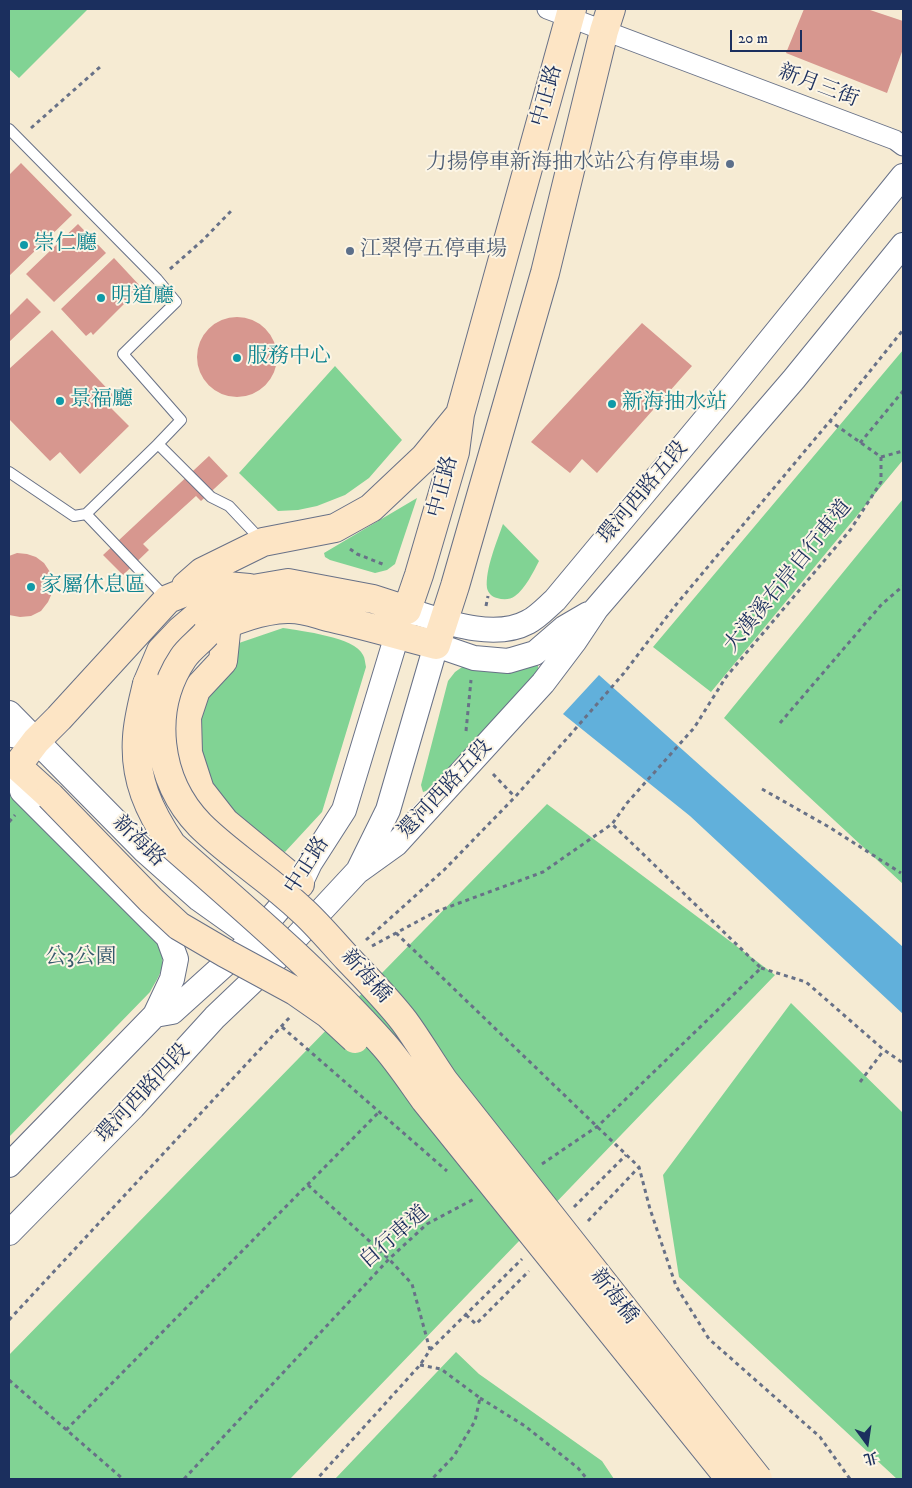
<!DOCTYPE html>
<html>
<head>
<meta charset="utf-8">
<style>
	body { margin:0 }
	#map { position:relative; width:912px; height:1488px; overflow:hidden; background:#f6ebd3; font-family:"IM FELL DW Pica","Noto Serif TC",serif }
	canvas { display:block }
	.frame { position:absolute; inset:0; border:10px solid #1b2f5e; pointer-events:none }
	.north { position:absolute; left:842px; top:1418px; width:50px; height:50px; -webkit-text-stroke:4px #fcf5e5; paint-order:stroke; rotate:166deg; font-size:14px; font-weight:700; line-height:20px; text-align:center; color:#1b2f5e }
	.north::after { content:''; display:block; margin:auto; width:18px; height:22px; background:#1b2f5e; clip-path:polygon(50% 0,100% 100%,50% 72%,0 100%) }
	.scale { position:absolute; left:730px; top:30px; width:72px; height:22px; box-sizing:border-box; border:2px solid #1b2f5e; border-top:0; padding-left:6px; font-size:15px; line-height:18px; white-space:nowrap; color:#1b2f5e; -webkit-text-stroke:4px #fcf5e5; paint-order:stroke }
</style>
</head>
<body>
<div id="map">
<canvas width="912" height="1488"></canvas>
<div class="frame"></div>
<div class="north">北</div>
<div class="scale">20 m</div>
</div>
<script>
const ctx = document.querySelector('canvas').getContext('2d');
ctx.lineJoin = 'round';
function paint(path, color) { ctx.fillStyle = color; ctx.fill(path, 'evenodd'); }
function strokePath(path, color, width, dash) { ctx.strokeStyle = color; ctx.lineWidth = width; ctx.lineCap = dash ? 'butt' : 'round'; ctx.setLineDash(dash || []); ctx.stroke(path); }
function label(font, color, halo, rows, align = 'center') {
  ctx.font = font + ' "IM FELL DW Pica","Noto Serif TC",serif'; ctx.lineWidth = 4; ctx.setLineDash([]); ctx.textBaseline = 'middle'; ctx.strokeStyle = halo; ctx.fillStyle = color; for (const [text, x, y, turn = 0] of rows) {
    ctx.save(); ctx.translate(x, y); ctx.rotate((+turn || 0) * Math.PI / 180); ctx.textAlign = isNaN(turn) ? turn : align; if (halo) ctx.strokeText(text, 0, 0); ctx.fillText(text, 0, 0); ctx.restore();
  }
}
paint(new Path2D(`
	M9,9H88L19,78L9,69Z
	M903,350V460L711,692L653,647Z
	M335,366L402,440L369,478L345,495L317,506L298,510L278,511L239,473Z
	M417,498L395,564L387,570L375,573L330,560L325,557L324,553Z
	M903,499V884L724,718Z
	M503,524L539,561C534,571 525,589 515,596C510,600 503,600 497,598C492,597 488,593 487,588C485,570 497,541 503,524Z
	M283,628C301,631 355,637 363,655C365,658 365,663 366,667L322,812L285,852L258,838L226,805L203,773L195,701L239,643Z
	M532,664L538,666V672L429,790L423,792L421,785L448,681L455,672L465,665Z
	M9,790L147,922C156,934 165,952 162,967C160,976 154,984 150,992L9,1137Z
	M547,804L775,975L290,1479H9V1355Z
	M791,1003L903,1113V1479H897L679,1277L663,1175Z
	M456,1352L479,1374L602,1461L614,1479H335Z`), '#81d394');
paint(new Path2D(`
	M599,675L903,947V1014L690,816L563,714Z`), '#61b0db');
paint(new Path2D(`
	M804,9H867L903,21V49L887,93L786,53Z
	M21,163L72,215L9,276V175Z
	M78,224L106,253L54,302L26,274Z
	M114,258L141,287L93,335L91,332L86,336L61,309Z
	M27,298L41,312L9,342V316Z
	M197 357a40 40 0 1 1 80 0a40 40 0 1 1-80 0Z
	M642,323L692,366L597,473L582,459L570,473L531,442Z
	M52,330L116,398L108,405L129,426L80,474L60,452L50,461L9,419V369Z
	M209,456L228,476L201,501L196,496L143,544L149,550L123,575L103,555Z
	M17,553L27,554L36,557L44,563L50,572L53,582L52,593L48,602L41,611L31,616L20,617L9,615V556Z`), '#d7978f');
const service = new Path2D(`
	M9,129L157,279L176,302L123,354L181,420L158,444L211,497L229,506L262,541
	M9,472L74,516L86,514L167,599
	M86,514L158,444`);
const minor = new Path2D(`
	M547,9L895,140L903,146
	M9,737L36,741`);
const tertiary = new Path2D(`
	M9,713L145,851L199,899L265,946
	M17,766L22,791L168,937L176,959L172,979L155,1015
	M359,869L388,810L436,645L474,658L508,661L535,653L564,628L588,614
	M9,1165L155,1015L172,1012L254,938L300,884L310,863L344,810L397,635L407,610C443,621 493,641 528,622C538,617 547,607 555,600L724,397L903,176
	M9,1233L133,1107L215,1017L279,956L357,872L396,844L543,683L574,642L596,609L794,379L903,245`);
const secondary = new Path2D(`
	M186,586L202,572L263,542L335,528L371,508L424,458L460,414
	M227,623L223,661L196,690L187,717L188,753L200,790L225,822L300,884
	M206,634C231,621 258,610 287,609C303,608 316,614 332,618C367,626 401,636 436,645L455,586L545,273L604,31L611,9
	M147,684L161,651L180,631L201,613L219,602L253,589L288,583L373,599L407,610L419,575L455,452L460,414L572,9
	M50,796L17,766L36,741L59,718L168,599L205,584L249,588`);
strokePath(service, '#687187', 12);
strokePath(minor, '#687187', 21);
strokePath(tertiary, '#687187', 26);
strokePath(secondary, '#687187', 30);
strokePath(new Path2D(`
	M31,128L100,67
	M170,269L203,240L233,209
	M860,443L903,391
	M881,457L903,451
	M350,549L357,554L385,565
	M486,606L488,596
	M780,723L882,604L903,586
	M466,731L471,680
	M493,774L515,797
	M762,789L829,827L901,873
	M9,822L15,815
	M396,933L639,1167L650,1209L676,1286L709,1339L820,1437L850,1479
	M366,940L444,870L515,797L570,735L624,673L675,606L830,421L903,330
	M372,946L435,912L543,872L612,824L627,803L694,728L726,677L851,529L881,482V457L830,421
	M761,968L806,982L884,1050L903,1063
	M282,1027L447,1171
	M860,1082L884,1050
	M542,1164L598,1126L761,968L612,824
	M308,1185L389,1259L412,1284L430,1350L420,1365L317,1479
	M574,1207L626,1155
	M588,1221L639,1167
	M466,1315L476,1324L529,1271
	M9,1320L290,1017
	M430,1350L522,1259
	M420,1365L441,1369L480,1398L475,1421L454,1456L432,1479
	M9,1380L123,1479
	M480,1398L525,1426L578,1468L587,1479
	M66,1430L379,1112
	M184,1479L389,1259L427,1224L474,1199`), '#687187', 3, [4, 4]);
strokePath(service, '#fff', 10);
strokePath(minor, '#fff', 19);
strokePath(tertiary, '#fff', 24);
strokePath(secondary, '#fde5c5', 28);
const secondaryBridge = new Path2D(`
	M206,634C199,642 189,649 183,658C148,710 157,781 200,825C217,842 236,856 255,871C272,884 289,898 304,912C320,927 334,944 348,959C367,979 387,999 404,1021C418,1040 430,1061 444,1081L758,1479
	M147,684C143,701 138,719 137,737C134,779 149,811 172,845C245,909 319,972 384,1045C399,1062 412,1082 425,1100L730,1479
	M50,796L151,900L179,926L225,953L295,991L328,1014L355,1039`);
strokePath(secondaryBridge, '#687187', 30, []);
strokePath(secondaryBridge, '#fde5c5', 28);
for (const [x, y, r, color] of [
	[730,164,5,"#5c6f8a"],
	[24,245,5,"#0f9aa8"],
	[350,251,5,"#5c6f8a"],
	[101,298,5,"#0f9aa8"],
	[237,358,5,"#0f9aa8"],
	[60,401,5,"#0f9aa8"],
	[612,404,5,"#0f9aa8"],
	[31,587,5,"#0f9aa8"]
]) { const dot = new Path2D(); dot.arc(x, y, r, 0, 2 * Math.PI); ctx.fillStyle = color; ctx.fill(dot); strokePath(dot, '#fcf5e5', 2); }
label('21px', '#1b2f5e', '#fcf5e5', [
	["新月三街",818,87,21],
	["中正路",548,96,-74],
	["中正路",444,487,-75],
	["環河西路五段",644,493,-50],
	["大漢溪右岸自行車道",789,577,-51],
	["還河西路五段",446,790,-47],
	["新海路",138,842,44],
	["中正路",308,866,-57],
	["新海橋",365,977,48],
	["環河西路四段",144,1094,-47],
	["自行車道",395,1238,-41],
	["新海橋",613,1297,52]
]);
label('21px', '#4e5e75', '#fcf5e5', [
	["力揚停車新海抽水站公有停車場",720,164],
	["江翠停五停車場",360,251,"left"]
], 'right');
label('21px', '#0d838f', '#fcf5e5', [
	["崇仁廳",34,245],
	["明道廳",111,298],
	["服務中心",247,358],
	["景福廳",70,401],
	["新海抽水站",622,404],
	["家屬休息區",41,587]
], 'left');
label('21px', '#34586c', '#fcf5e5', [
	["公3公園",81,959]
]);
</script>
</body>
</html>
